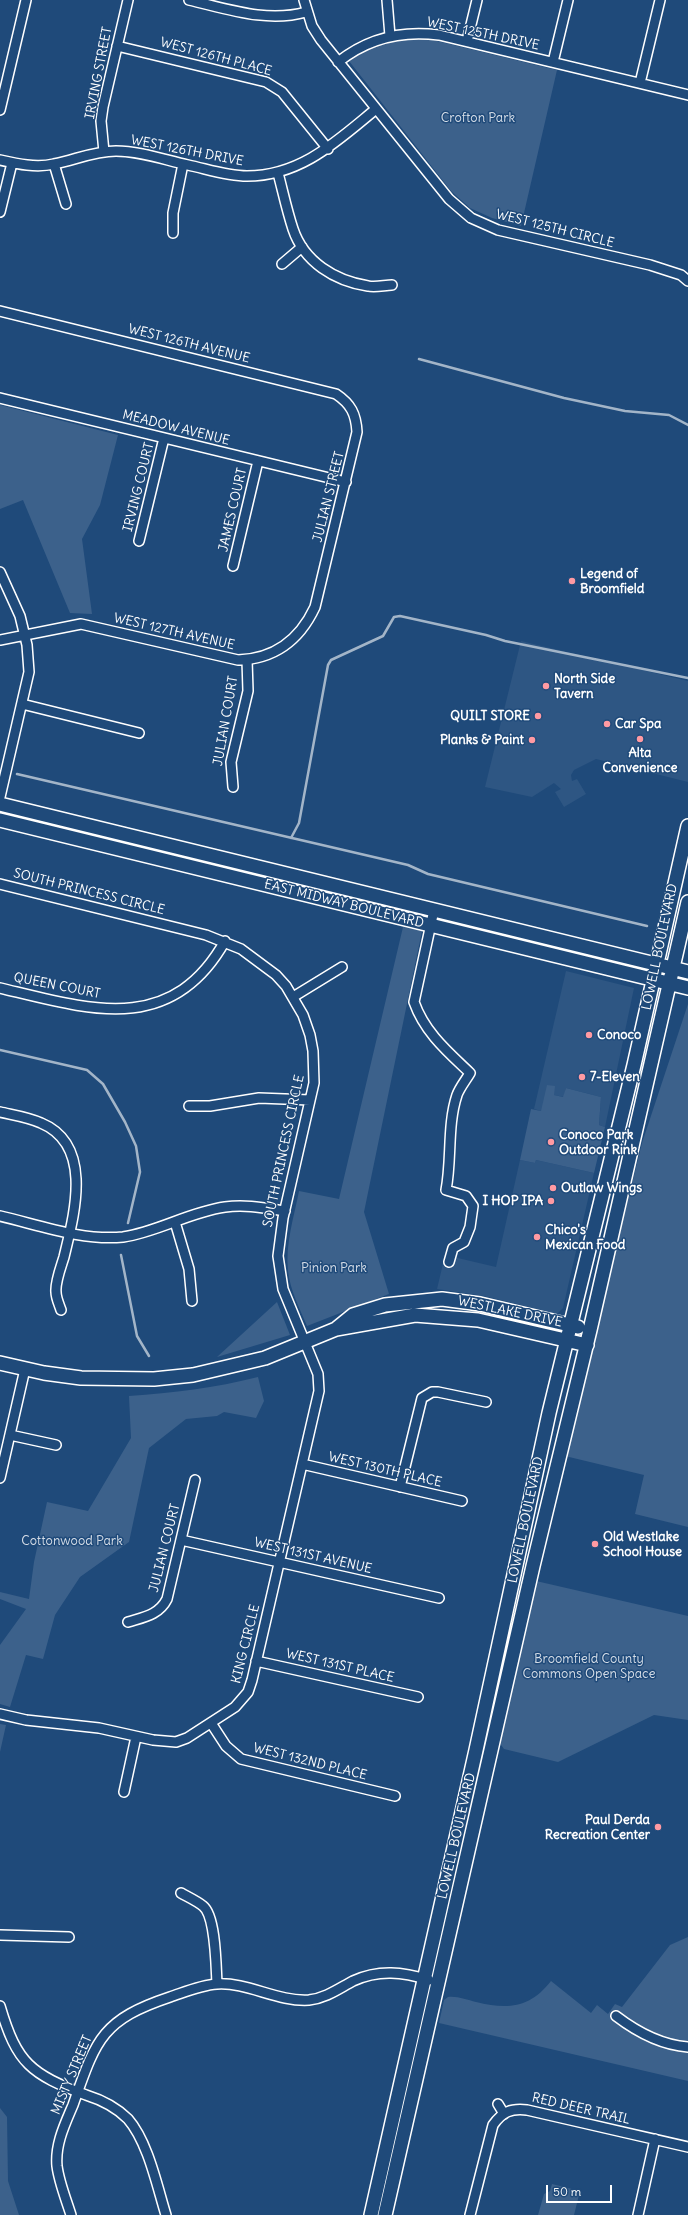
<!DOCTYPE html>
<html>
<head>
<meta charset="utf-8">
<style>
	body { margin:0 }
	#map { position:relative; width:688px; height:2215px; overflow:hidden; background:#1f4a7a; font-family:Delius,sans-serif }
	canvas { display:block }
	.scale { position:absolute; left:546px; top:2185px; width:66px; height:18px; box-sizing:border-box; border:2px solid #fff; border-top:0; padding-left:5px; font-size:12px; line-height:14px; white-space:nowrap; color:#fff; -webkit-text-stroke:3px #1f4a7a; paint-order:stroke }
</style>
</head>
<body>
<div id="map">
<canvas width="688" height="2215"></canvas>
<div class="scale">50 m</div>
</div>
<script>
const ctx = document.querySelector('canvas').getContext('2d');
ctx.lineJoin = 'round';
function paint(path, color) { ctx.fillStyle = color; ctx.fill(path, 'evenodd'); }
function strokePath(path, color, width, dash) { ctx.strokeStyle = color; ctx.lineWidth = width; ctx.lineCap = dash ? 'butt' : 'round'; ctx.setLineDash(dash || []); ctx.stroke(path); }
function label(font, color, halo, rows, align = 'center') {
  ctx.font = font + ' Delius,sans-serif'; ctx.lineWidth = 3; ctx.setLineDash([]); ctx.textBaseline = 'middle'; ctx.strokeStyle = halo; ctx.fillStyle = color; for (const [text, x, y, turn = 0] of rows) {
    ctx.save(); ctx.translate(x, y); ctx.rotate((+turn || 0) * Math.PI / 180); ctx.textAlign = isNaN(turn) ? turn : align; if (halo) ctx.strokeText(text, 0, 0); ctx.fillText(text, 0, 0); ctx.restore();
  }
}
paint(new Path2D(`
	M521,641L688,681V782L596,759L574,770L571,775L572,781L577,779L586,794L564,807L555,792L561,789L554,783L532,797L485,787Z
	M566,971L634,988L605,1127L599,1125L601,1097L566,1088L564,1097L554,1095L541,1111L534,1109Z
	M520,1160L535,1163L536,1160L594,1173L563,1308L557,1314L484,1296L437,1289L445,1255L496,1267Z`), '#2e5683');
paint(new Path2D(`
	M413,37L437,41L557,70L521,226L492,218L470,208L451,191L349,61L373,45Z
	M0,405L118,435L100,505L82,539L92,614L70,613L23,500L0,509Z
	M403,927L422,931L364,1212L389,1294L307,1326C300,1309 290,1290 288,1271C285,1244 294,1217 299,1191L339,1199Z
	M688,1004V1527L635,1514L644,1475L565,1456L642,1143Z
	M547,1085L555,1086L554,1095L563,1097L566,1088L601,1097L599,1125L605,1127L594,1173L536,1160L535,1163L520,1160L531,1109L541,1111Z
	M277,1302L290,1335L217,1357Z
	M258,1377L264,1401L256,1418L224,1412L217,1416L186,1419L149,1448L129,1542L80,1577L55,1615L43,1659L26,1655L10,1707L0,1704V1645L26,1609L0,1599V1592L29,1599L34,1562L47,1502L88,1511L131,1438L129,1396C173,1393 215,1388 258,1377Z
	M536,1581L688,1616V1720L654,1715L558,1762L504,1749L499,1742Z
	M0,1724L6,1725L0,1752Z
	M688,1937V2081L439,2023L444,2000L448,1997C458,1996 467,2000 476,2002C508,2010 530,2008 551,1981L591,2013L597,2005L608,2014L615,2004L622,2007L670,1945Z
	M0,2108L7,2117L8,2181L19,2215H0Z
	M552,2184L580,2191L574,2215H538L544,2194L550,2191Z`), '#3c618b');
strokePath(new Path2D(`
	M419,359L564,398L625,411L669,415L688,425
	M17,774L408,865L428,874L647,926
	M291,838L299,823L328,665L331,660L383,636L394,617L400,616L486,635L505,641L688,678
	M0,1050L87,1070L103,1084L125,1122L136,1146L140,1172L128,1223
	M121,1255L137,1336L149,1356`), '#a3b5c8', 2.5);
const street = new Path2D(`
	M189,0C228,9 267,23 306,12
	M304,0L312,26L321,40L449,199L471,218L498,230L650,265L681,275L688,281
	M387,0L390,36
	M467,41L477,0
	M117,46L266,82L282,92L328,149
	M338,62C368,38 401,30 439,35L688,95
	M553,62L568,0
	M640,83L660,0
	M0,110L26,0
	M104,152L101,121L103,107L128,0
	M0,160C18,164 36,168 54,164C75,160 94,151 116,151C140,151 165,160 188,165C207,169 227,176 247,176C301,176 337,141 376,109
	M54,164L66,204
	M278,173C283,192 287,211 293,229C304,262 335,281 368,286C375,288 385,285 392,285
	M0,212L12,163
	M173,233V213L183,164
	M282,264L302,247
	M0,311L336,394C351,404 356,414 357,432L315,607C300,639 275,659 238,660L81,624L0,640
	M0,398L346,482
	M139,541L164,438
	M233,566L258,461
	M0,572L20,616L27,645L29,672L0,797
	M22,704L139,733
	M233,787L231,762L248,691L247,660
	M0,884L206,935L241,949L276,975L286,986L303,1015L310,1035L313,1051L314,1083L283,1218L278,1256L283,1289L318,1374L319,1391L252,1680L248,1692L235,1707L187,1738L176,1742L153,1740L99,1728L26,1720L0,1714
	M434,910L414,1002C425,1033 448,1052 470,1073C466,1080 460,1087 457,1095C447,1125 452,1159 446,1190L466,1196L473,1206L470,1227L464,1242L453,1248L449,1262
	M0,988C88,1009 171,1037 225,941
	M293,997L342,967
	M189,1106H210L259,1098L310,1100
	M0,1112C13,1115 28,1117 41,1123C94,1145 74,1215 64,1257C61,1267 55,1282 56,1292C56,1298 59,1304 61,1310
	M0,1216C39,1225 82,1241 123,1237C158,1232 189,1212 225,1207C245,1204 265,1208 285,1211
	M175,1222L189,1269L192,1301
	M10,1435L56,1445
	M302,1464L462,1501
	M0,1478L25,1369
	M400,1487L422,1398L432,1392H438L486,1402
	M181,1540L439,1598
	M128,1622C144,1617 159,1615 167,1599L195,1480
	M256,1661L418,1697
	M211,1723L226,1746L241,1759L395,1796
	M124,1792L136,1737
	M181,1893C188,1897 197,1901 203,1906C216,1916 216,1968 217,1984
	M0,1935L69,1937
	M0,2006C17,2064 31,2074 86,2095C102,2100 116,2107 128,2119C148,2142 157,2186 166,2215
	M616,2016C637,2032 661,2045 688,2047
	M498,2104L504,2114
	M71,2215C66,2199 59,2182 57,2166C55,2144 65,2124 73,2105C96,2040 101,2020 170,1997C185,1992 201,1985 217,1984C248,1982 277,2002 309,2000C326,1998 338,1989 353,1981C379,1969 403,1972 429,1980
	M470,2215L493,2125C502,2112 511,2108 527,2110L688,2147
	M638,2215L655,2139`);
const secondary = new Path2D(`
	M0,804L688,972
	M0,820L688,988
	M337,1328L353,1315L385,1305L442,1299L480,1304L578,1327
	M0,1363L44,1373L81,1378L154,1379L193,1375L265,1358L336,1329L415,1315L478,1320L587,1345
	M371,2215L476,1750L549,1413L634,1065L688,826
	M385,2215L533,1566L590,1330L688,902`);
strokePath(street, '#fff', 12);
strokePath(secondary, '#fff', 16);
strokePath(street, '#1f4a7a', 9);
strokePath(secondary, '#1f4a7a', 13);
for (const [x, y, r, color] of [
	[572,581,4,"#ff9aa2"],
	[546,686,4,"#ff9aa2"],
	[538,716,4,"#ff9aa2"],
	[607,724,4,"#ff9aa2"],
	[640,739,4,"#ff9aa2"],
	[532,740,4,"#ff9aa2"],
	[589,1035,4,"#ff9aa2"],
	[582,1077,4,"#ff9aa2"],
	[551,1142,4,"#ff9aa2"],
	[553,1188,4,"#ff9aa2"],
	[551,1201,4,"#ff9aa2"],
	[537,1237,4,"#ff9aa2"],
	[595,1544,4,"#ff9aa2"],
	[658,1827,4,"#ff9aa2"]
]) { const dot = new Path2D(); dot.arc(x, y, r, 0, 2 * Math.PI); ctx.fillStyle = color; ctx.fill(dot); strokePath(dot, '#1f4a7a', 1.5); }
label('13px', '#fff', '#1f4a7a', [
	["WEST 125TH DRIVE",483,34,12],
	["WEST 126TH PLACE",216,57,15],
	["IRVING STREET",99,73,-79],
	["WEST 126TH DRIVE",187,151,11],
	["WEST 125TH CIRCLE",555,229,14],
	["WEST 126TH AVENUE",189,344,14],
	["MEADOW AVENUE",176,428,14],
	["IRVING COURT",139,487,-76],
	["JULIAN STREET",329,497,-76],
	["JAMES COURT",233,510,-77],
	["WEST 127TH AVENUE",174,632,13],
	["JULIAN COURT",226,721,-80],
	["SOUTH PRINCESS CIRCLE",89,892,14],
	["EAST MIDWAY BOULEVARD",344,904,14],
	["LOWELL BOULEVARD",660,947,-78],
	["QUEEN COURT",57,986,11],
	["SOUTH PRINCESS CIRCLE",284,1151,-78],
	["WESTLAKE DRIVE",510,1312,12],
	["WEST 130TH PLACE",385,1470,13],
	["LOWELL BOULEVARD",526,1520,-78],
	["JULIAN COURT",165,1548,-76],
	["WEST 131ST AVENUE",313,1556,13],
	["KING CIRCLE",246,1644,-76],
	["WEST 131ST PLACE",340,1666,13],
	["WEST 132ND PLACE",310,1762,14],
	["LOWELL BOULEVARD",457,1836,-77],
	["MISTY STREET",72,2075,-67],
	["RED DEER TRAIL",581,2109,13]
]);
label('13px', '#d8dfe8', '#1f4a7a', [
	["Crofton Park",478,118],
	["Pinion Park",334,1268],
	["Cottonwood Park",72,1541],
	["Broomfield County",589,1659],
	["Commons Open Space",589,1674]
]);
label('bold 13px', '#fff', '#1f4a7a', [
	["Legend of",580,574],
	["Broomfield",580,589],
	["North Side",554,679],
	["Tavern",554,694],
	["QUILT STORE",530,716,"right"],
	["Car Spa",615,724],
	["Planks & Paint",524,740,"right"],
	["Alta",640,753,"center"],
	["Convenience",640,768,"center"],
	["Conoco",597,1035],
	["7-Eleven",590,1077],
	["Conoco Park",559,1135],
	["Outdoor Rink",559,1150],
	["Outlaw Wings",561,1188],
	["I HOP IPA",543,1201,"right"],
	["Chico's",545,1230],
	["Mexican Food",545,1245],
	["Old Westlake",603,1537],
	["School House",603,1552],
	["Paul Derda",650,1820,"right"],
	["Recreation Center",650,1835,"right"]
], 'left');
</script>
</body>
</html>
